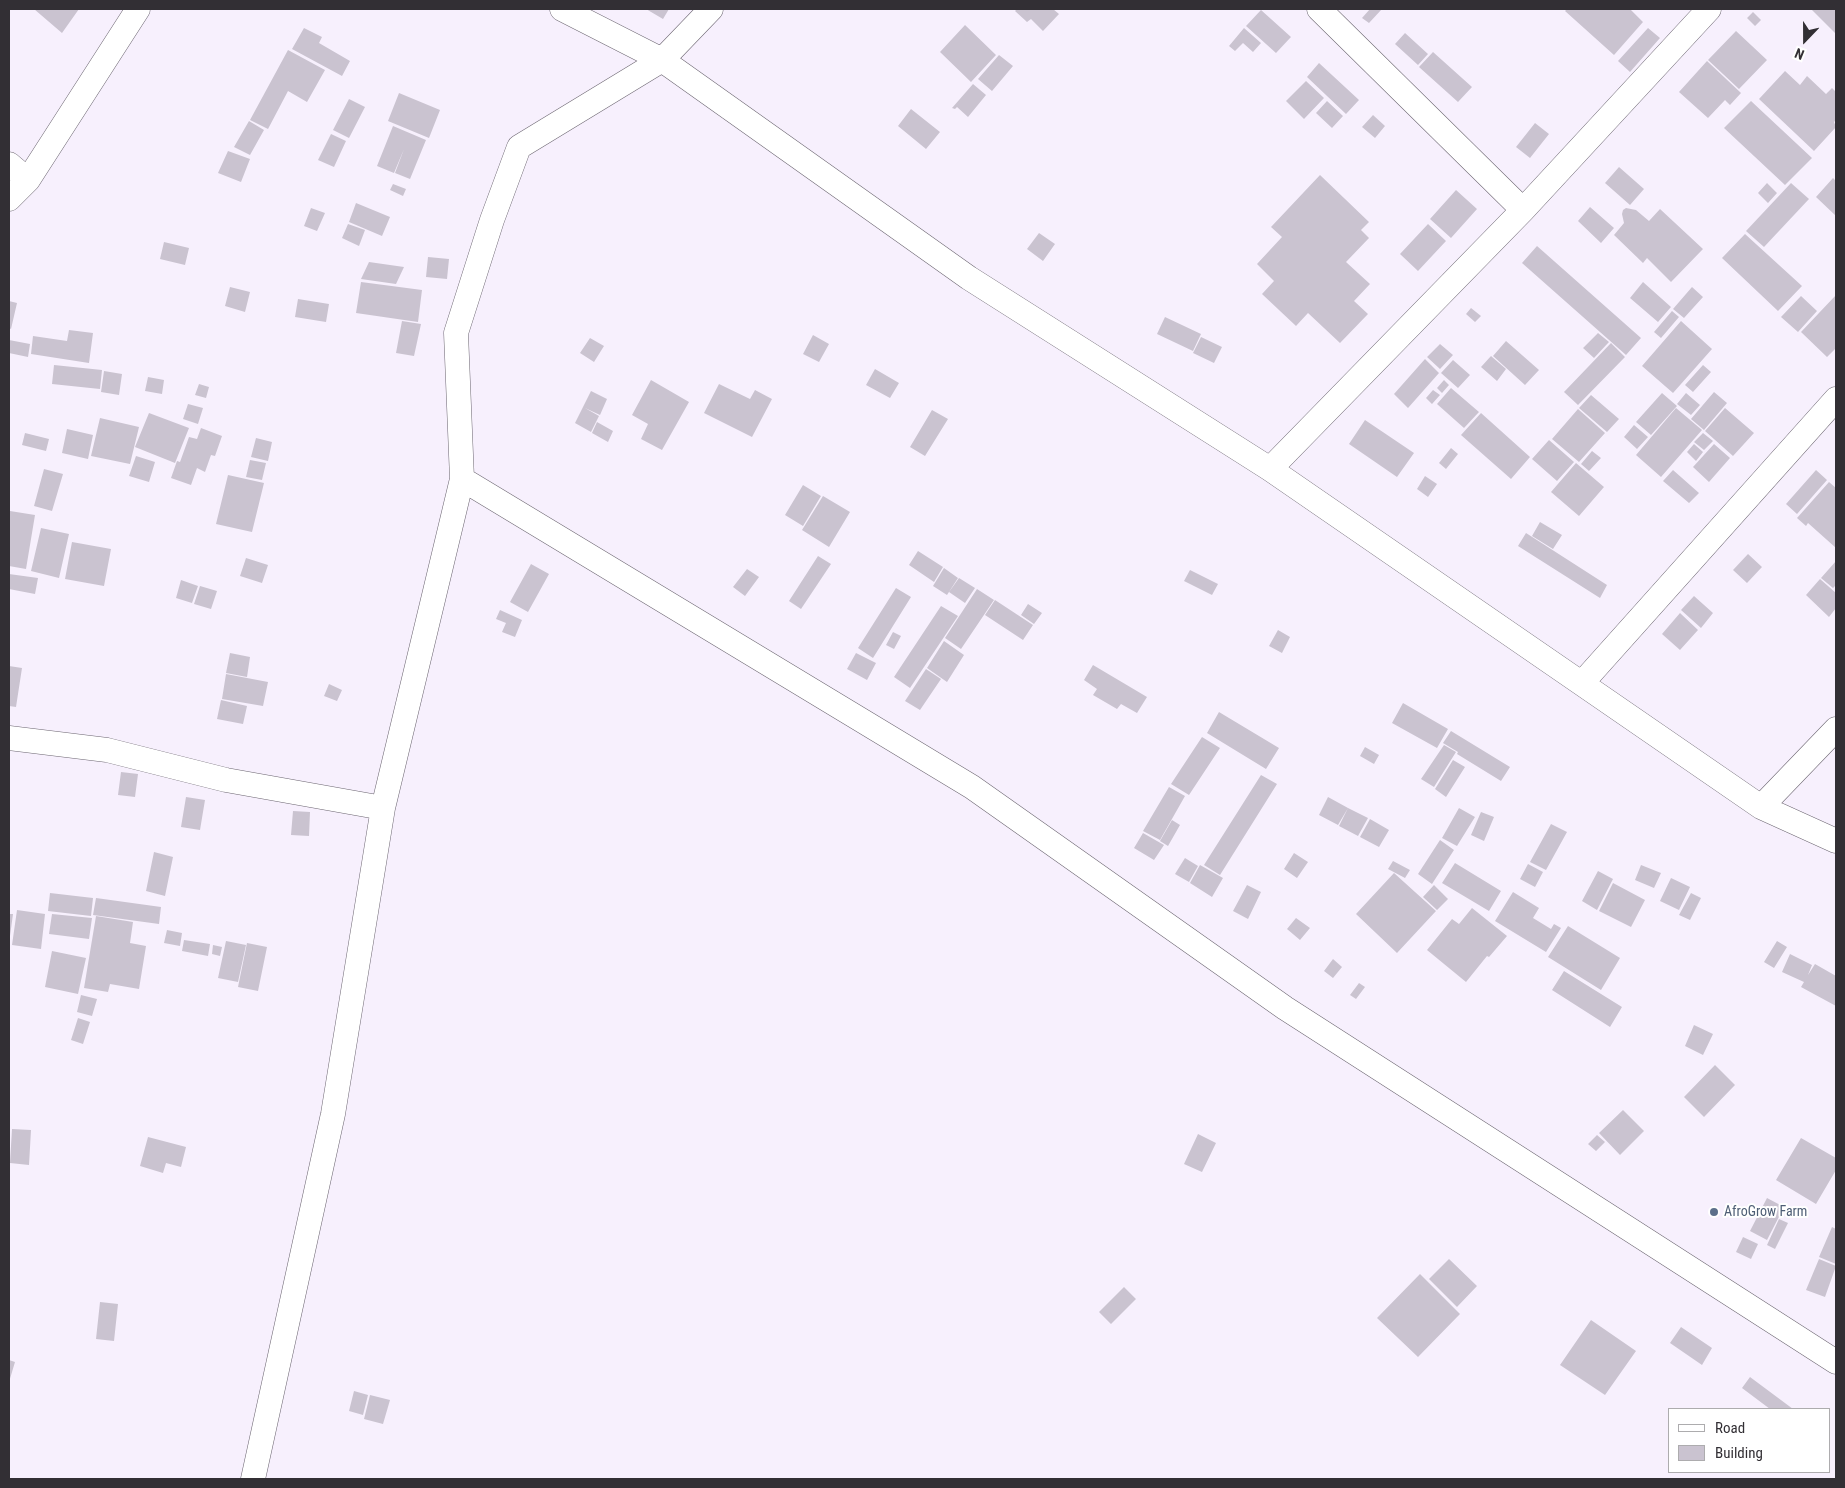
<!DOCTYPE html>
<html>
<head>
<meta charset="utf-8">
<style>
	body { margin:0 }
	#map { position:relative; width:1845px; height:1488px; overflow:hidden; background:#f7f0fd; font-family:"Roboto Condensed",sans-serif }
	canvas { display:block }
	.frame { position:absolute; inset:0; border:10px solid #322f34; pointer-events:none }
	.legend { position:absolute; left:1668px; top:1408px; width:162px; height:65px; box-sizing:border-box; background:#fff; border:1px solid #adacae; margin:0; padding:6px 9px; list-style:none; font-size:15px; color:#322f34 }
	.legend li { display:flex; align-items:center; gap:10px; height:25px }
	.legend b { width:25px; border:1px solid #adacae }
	.north { position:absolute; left:1780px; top:15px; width:50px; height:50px; -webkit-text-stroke:4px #fff; paint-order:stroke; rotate:202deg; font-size:14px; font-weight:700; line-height:20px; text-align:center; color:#322f34 }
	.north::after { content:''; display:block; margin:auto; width:18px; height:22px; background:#322f34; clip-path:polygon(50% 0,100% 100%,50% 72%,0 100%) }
</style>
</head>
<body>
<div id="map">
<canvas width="1845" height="1488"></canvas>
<div class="frame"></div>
<ul class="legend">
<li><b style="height:6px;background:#fff"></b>Road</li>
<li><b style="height:14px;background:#cac3d0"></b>Building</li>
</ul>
<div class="north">N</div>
</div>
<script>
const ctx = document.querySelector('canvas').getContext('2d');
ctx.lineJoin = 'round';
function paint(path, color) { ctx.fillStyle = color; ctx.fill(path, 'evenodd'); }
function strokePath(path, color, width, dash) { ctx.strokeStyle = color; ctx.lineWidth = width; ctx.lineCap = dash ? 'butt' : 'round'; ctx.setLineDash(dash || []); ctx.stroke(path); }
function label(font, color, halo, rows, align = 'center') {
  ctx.font = font + ' "Roboto Condensed",sans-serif'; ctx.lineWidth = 4; ctx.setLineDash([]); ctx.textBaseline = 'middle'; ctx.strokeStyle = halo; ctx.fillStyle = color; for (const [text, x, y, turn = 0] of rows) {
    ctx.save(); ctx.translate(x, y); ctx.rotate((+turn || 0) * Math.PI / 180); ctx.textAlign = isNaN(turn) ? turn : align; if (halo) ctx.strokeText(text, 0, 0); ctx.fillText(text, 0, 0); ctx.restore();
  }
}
paint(new Path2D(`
	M34,9H79L62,33Z
	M646,9H669L663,19Z
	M1017,9H1053L1059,14L1043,31L1031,19L1027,22L1015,11Z
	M1370,9H1382L1369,23L1362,18Z
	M1567,9H1630L1643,22L1614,55L1565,11Z
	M1811,9H1836V34Z
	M1261,10L1291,37L1276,53L1246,26Z
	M1753,12L1761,20L1755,26L1747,18Z
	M965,25L996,55L971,82L940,52Z
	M304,28L322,37L319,43L350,61L342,76L292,49Z
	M1244,28L1261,43L1253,52L1243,43L1235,51L1229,46Z
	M1648,28L1660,38L1630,72L1618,61Z
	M1736,31L1767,60L1739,89L1708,60Z
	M1405,33L1428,54L1418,65L1395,44Z
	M288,50L325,70L307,102L288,91L268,129L250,120Z
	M1433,52L1472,87L1458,102L1419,67Z
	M999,55L1013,66L992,91L978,79Z
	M1707,61L1741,93L1730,105L1725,100L1708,118L1679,92Z
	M1319,63L1359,100L1346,114L1307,77Z
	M1785,71L1800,85L1807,76L1826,94L1832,88L1836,92V120L1834,122L1836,127L1814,151L1759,99Z
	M1306,81L1324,98L1304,119L1286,101Z
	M973,84L986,95L968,117L957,107L955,109L952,108Z
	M399,93L440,110L429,138L388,121Z
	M349,99L365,107L349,138L333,130Z
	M1327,101L1343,116L1332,128L1316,113Z
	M1751,101L1812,158L1785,185L1724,128Z
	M911,109L940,132L926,149L898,126Z
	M1373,115L1385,126L1375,138L1362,127Z
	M249,121L264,130L250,155L234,147Z
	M1535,123L1549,134L1530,158L1516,147Z
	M393,126L426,140L410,179L395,173L404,149L394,173L377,166Z
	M331,134L346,141L334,167L318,160Z
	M228,151L250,159L241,182L218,173Z
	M1619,167L1644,189L1630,205L1605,183Z
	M1320,175L1369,222L1361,230L1369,238L1346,262L1370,284L1354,301L1368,314L1340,343L1308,313L1296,326L1262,294L1274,281L1257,264L1282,237L1271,227Z
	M1833,178L1836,181V216L1816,197Z
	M1767,183L1777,193L1768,203L1758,193Z
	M1791,183L1809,199L1764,247L1746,231Z
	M393,184L406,189L403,196L390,190Z
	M1456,190L1477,209L1451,238L1430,219Z
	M356,203L390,217L382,236L349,222Z
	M1590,207L1614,228L1601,243L1578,221Z
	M311,208L325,213L317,231L304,226Z
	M1626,208L1636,210L1649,221L1660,209L1703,249L1671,282L1647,258L1643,263L1614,235L1624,223L1622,214L1623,210Z
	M348,224L365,230L359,246L342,238Z
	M1428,224L1446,241L1418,271L1400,254Z
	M1039,233L1055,244L1043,261L1027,249Z
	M1745,234L1802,286L1778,311L1722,258Z
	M164,242L189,248L185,265L160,259Z
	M1537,246L1641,338L1626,355L1522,263Z
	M428,257L449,259L447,279L426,277Z
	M369,262L404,267L396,284L361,279Z
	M361,282L422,290L418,322L356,313Z
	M1643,282L1671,307L1658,322L1630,298Z
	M230,287L250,292L245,312L225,306Z
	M1692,287L1703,297L1684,318L1673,309Z
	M1836,295V348L1827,357L1801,332Z
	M1801,296L1817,311L1798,332L1781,317Z
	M298,299L329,304L326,322L295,317Z
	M9,301L17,303L11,329L9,328Z
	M1471,308L1481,316L1475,322L1466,314Z
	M1672,311L1679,317L1661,338L1654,332Z
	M1165,317L1201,334L1193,351L1157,334Z
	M402,321L421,324L414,356L396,353Z
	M1681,321L1712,349L1673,393L1642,366Z
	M69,330L93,333L89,363L31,354L33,336L67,341Z
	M1598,333L1609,342L1594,358L1583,348Z
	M813,335L829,344L819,362L803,354Z
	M1201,337L1222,347L1214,363L1193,353Z
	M590,338L604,346L594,362L580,353Z
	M9,340L30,344L28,357L9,353Z
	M1506,341L1539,370L1525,385L1493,356Z
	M1611,343L1625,357L1578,405L1564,392Z
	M1440,344L1453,355L1440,369L1427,357Z
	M1491,356L1506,369L1497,381L1481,367Z
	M1425,359L1439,373L1408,408L1394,394Z
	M1453,360L1470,375L1458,388L1441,373Z
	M54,365L102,370L100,389L52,384Z
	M1703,365L1711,372L1693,392L1685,385Z
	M875,369L899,383L890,398L866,385Z
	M104,371L122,374L119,395L101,392Z
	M148,377L164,380L162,394L145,391Z
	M651,380L689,402L662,450L641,439L648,424L632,415Z
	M1444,380L1449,385L1442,393L1437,388Z
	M199,384L209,387L206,398L195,395Z
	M719,384L750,399L755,390L772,399L752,437L704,413Z
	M1451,388L1479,412L1464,428L1437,404Z
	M1433,390L1440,395L1432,404L1426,398Z
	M591,391L607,399L600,415L585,408L599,416L591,432L575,423Z
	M1714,392L1727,403L1704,430L1691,419Z
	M1662,393L1677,406L1651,435L1636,422Z
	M1686,393L1700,405L1691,415L1677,404Z
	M1591,395L1619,419L1607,432L1579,408Z
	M188,404L203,408L198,424L183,419Z
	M1676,408L1702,430L1661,477L1636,455Z
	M1725,408L1754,433L1733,456L1705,431Z
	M1578,409L1605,433L1579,462L1552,439Z
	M932,410L948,419L925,456L910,447Z
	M149,413L189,428L175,463L135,447Z
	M1481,413L1530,457L1511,479L1461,435Z
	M100,418L139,427L130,464L91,456Z
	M1365,420L1414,453L1397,477L1349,444Z
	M597,422L613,431L608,442L592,433Z
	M1634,425L1648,437L1637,449L1624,437Z
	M201,428L222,436L215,456L211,455L205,472L197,468L191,485L171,478L177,461L180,462L189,437L197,439Z
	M67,429L93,435L88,459L62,453Z
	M25,433L49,439L46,451L22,445Z
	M1703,433L1713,441L1704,450L1694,442Z
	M256,438L272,442L268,461L251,457Z
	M1549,440L1574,462L1557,481L1532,459Z
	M1694,444L1703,452L1696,461L1687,452Z
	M1714,444L1730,458L1709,482L1693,467Z
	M1451,448L1458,454L1446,469L1439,463Z
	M1592,451L1601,458L1589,471L1581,464Z
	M136,456L155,462L149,482L129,476Z
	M250,460L266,463L262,480L246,477Z
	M1576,463L1604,487L1579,516L1551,492Z
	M44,469L63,474L52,511L34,506Z
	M1673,470L1699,493L1689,503L1663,481Z
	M1816,470L1827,480L1797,514L1786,504Z
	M228,475L264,483L252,532L216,524Z
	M1425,476L1437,484L1428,497L1417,489Z
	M1829,482L1836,488V548L1808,523L1806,526L1797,518Z
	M803,485L821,496L803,526L785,515Z
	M823,496L850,512L829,547L802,530Z
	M10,511L35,515L26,569L9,566V522Z
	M1540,522L1562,535L1553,549L1532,536Z
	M41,528L69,534L59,578L31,571Z
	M1526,533L1607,585L1600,598L1518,546Z
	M72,542L111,549L104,586L65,579Z
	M918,551L943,567L934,582L909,565Z
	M1748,554L1762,567L1747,583L1733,570Z
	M818,556L831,564L801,609L789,601Z
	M246,558L268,565L262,583L240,576Z
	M1836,561V585L1833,588L1821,578Z
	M531,564L549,574L528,612L510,602Z
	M944,568L958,578L947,595L933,586Z
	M747,569L759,577L745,596L733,587Z
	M1190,570L1218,584L1212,595L1184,581Z
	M9,574L38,578L35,594L9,589Z
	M959,578L975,588L965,603L949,592Z
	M1820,579L1836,593V608L1829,617L1806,595Z
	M181,580L198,586L192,603L176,598Z
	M200,586L217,591L211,609L194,604Z
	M896,588L911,597L873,658L858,648Z
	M977,589L994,600L961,649L945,638Z
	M1694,596L1713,613L1701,628L1681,610Z
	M995,600L1033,625L1023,640L985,615Z
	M1028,604L1042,613L1034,624L1021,615Z
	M941,606L958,616L910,688L894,677Z
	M500,610L522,620L515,637L502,632L506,623L496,619Z
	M1680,613L1698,630L1680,650L1662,634Z
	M1278,630L1290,637L1282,653L1269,646Z
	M893,632L901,636L894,649L886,645Z
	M944,641L964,655L947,682L927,668Z
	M230,653L250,657L247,677L226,673Z
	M856,653L876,663L867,680L847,669Z
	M1093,665L1147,697L1137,713L1121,704L1117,709L1093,695L1097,689L1084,680Z
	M9,666L22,668L16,707L9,706Z
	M926,669L941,679L920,710L905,701Z
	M226,674L268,682L263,706L222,699Z
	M329,684L342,690L337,701L324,696Z
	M221,700L247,706L243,724L217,719Z
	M1403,703L1448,729L1437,748L1392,723Z
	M1219,712L1279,748L1266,769L1207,733Z
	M1451,731L1510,767L1501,781L1457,754L1458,752L1443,743Z
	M1202,737L1220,748L1189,795L1171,784Z
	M1444,745L1456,752L1434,787L1421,779Z
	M1365,747L1379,755L1374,764L1360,756Z
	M1453,760L1465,767L1446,797L1435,789Z
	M121,772L138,774L135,797L118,795Z
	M1261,775L1277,784L1220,875L1204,865Z
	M1169,787L1185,796L1160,840L1143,831Z
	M186,797L205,800L200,830L181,827Z
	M1328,797L1348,808L1338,825L1319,815Z
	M1348,808L1368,818L1358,836L1339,826Z
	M1459,808L1475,817L1457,846L1442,838Z
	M293,811L310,812L309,836L291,835Z
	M1481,812L1494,817L1484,841L1471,835Z
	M1370,819L1389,830L1379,847L1360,837Z
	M1172,820L1180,825L1168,846L1160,841Z
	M1551,824L1567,832L1546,870L1530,862Z
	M1143,833L1164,845L1154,860L1134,848Z
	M1440,840L1454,850L1432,884L1418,874Z
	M154,852L173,857L165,896L146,891Z
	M1294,853L1308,862L1297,878L1284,869Z
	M1185,858L1198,866L1189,882L1175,874Z
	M1393,861L1410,870L1405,878L1388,869Z
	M1455,863L1501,891L1489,911L1442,883Z
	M1528,864L1543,872L1535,887L1520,879Z
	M1200,865L1223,878L1212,897L1190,883Z
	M1641,865L1661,873L1654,888L1635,880Z
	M1598,871L1613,879L1597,910L1582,901Z
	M1394,873L1436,911L1397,953L1356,914Z
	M1671,878L1690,887L1679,910L1660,901Z
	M1613,883L1645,900L1631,927L1599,911Z
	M1247,885L1261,892L1248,919L1233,911Z
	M1434,885L1448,899L1437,910L1423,897Z
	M1513,892L1539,908L1533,918L1551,929L1554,924L1561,928L1546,952L1495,921Z
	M50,893L93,898L91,916L48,911Z
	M1691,893L1701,898L1690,920L1679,915Z
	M96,898L161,907L159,924L93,915Z
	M1472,908L1507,936L1489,957L1487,956L1466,982L1427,950L1452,919L1459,924Z
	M17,910L45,914L41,949L12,945Z
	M9,914H13L10,936H9Z
	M52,914L92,918L89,939L49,934Z
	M96,916L133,922L130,943L146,946L139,989L110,984L108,992L84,988Z
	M1296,918L1310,928L1300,940L1287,929Z
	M1568,926L1620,958L1601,990L1548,957Z
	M167,930L182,933L180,946L164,943Z
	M184,940L210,944L208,956L182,951Z
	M226,941L246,945L238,982L218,978Z
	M1777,941L1787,947L1774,968L1764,962Z
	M247,943L267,947L258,991L238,987Z
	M213,945L222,947L220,956L212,954Z
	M52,951L86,958L78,994L45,987Z
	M1790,954L1812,965L1808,975L1815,964L1836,976V1006L1801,987L1804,982L1782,972Z
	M1333,959L1342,967L1333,978L1324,971Z
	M1564,971L1622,1007L1610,1027L1552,990Z
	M1359,983L1365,987L1356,999L1350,995Z
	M81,995L97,999L92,1016L77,1012Z
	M78,1018L90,1022L83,1044L71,1040Z
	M1694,1025L1713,1034L1703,1055L1685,1046Z
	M1715,1065L1735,1085L1704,1117L1684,1097Z
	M1623,1110L1644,1131L1620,1155L1599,1133Z
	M12,1129L31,1130L29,1165L10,1163Z
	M1198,1134L1216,1143L1202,1172L1184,1164Z
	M1597,1135L1605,1142L1596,1151L1588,1144Z
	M148,1137L186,1147L181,1167L166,1163L163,1173L140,1166Z
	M1801,1138L1836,1158V1170L1816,1204L1776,1180Z
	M1767,1198L1784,1207L1767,1240L1750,1231Z
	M1779,1219L1788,1223L1775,1249L1767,1245Z
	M1832,1227L1836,1229V1264L1819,1257Z
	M1743,1237L1758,1244L1751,1259L1736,1252Z
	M1449,1259L1477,1286L1457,1307L1429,1279Z
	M1819,1259L1836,1266L1825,1297L1806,1290Z
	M1420,1274L1460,1314L1418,1357L1377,1318Z
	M1124,1287L1136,1299L1111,1324L1099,1312Z
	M100,1302L118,1304L114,1341L96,1339Z
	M1591,1320L1636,1351L1605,1395L1560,1365Z
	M1681,1327L1712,1348L1702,1365L1670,1343Z
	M9,1360L15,1362L9,1382Z
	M1750,1377L1793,1409H1770L1742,1388Z
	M354,1391L368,1395L363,1415L349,1411Z
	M370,1395L390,1400L383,1424L364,1419Z`), '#cac3d0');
const minor = new Path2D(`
	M562,9L662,60L969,278L1270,469L1761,807L1836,841
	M1319,9L1523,210
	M9,164L28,180
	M9,199L28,180L138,9
	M1270,469L1523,210L1709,9
	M462,479L972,787L1285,1008L1836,1362
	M1582,683L1836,399
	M9,738L107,750L226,780L383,808
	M1761,807L1836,729
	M253,1479L333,1114L383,808L462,479L456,333L492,220L519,147L662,60L711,9`);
strokePath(minor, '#6c6671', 25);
strokePath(minor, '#fff', 24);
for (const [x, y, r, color] of [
	[1714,1212,5,"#5c6f8a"]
]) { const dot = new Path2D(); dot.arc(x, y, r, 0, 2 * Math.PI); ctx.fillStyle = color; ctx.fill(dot); strokePath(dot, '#fff', 2); }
label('14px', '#4e5e75', '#fff', [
	["AfroGrow Farm",1724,1212]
], 'left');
</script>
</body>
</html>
